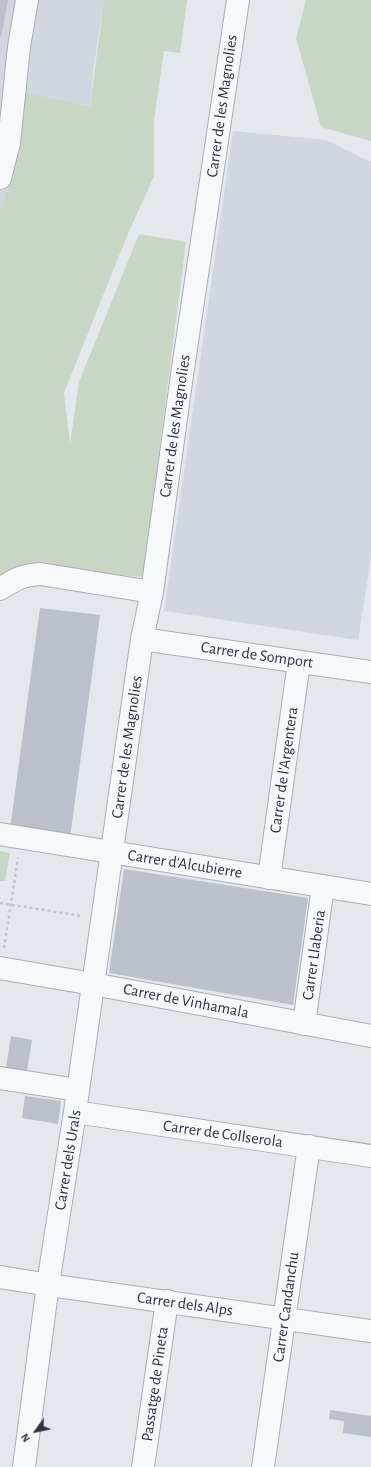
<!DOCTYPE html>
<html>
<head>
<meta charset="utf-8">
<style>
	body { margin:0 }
	#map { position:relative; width:371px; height:1467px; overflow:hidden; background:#e4e7ec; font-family:"Alegreya Sans",sans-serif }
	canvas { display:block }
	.north { position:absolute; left:16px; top:1411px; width:40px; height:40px; -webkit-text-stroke:3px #f4f6f9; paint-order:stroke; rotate:237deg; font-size:11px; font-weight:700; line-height:16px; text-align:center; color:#2b3445 }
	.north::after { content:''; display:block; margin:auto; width:14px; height:18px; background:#2b3445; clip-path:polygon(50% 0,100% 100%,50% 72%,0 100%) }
</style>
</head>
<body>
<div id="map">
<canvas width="371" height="1467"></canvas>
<div class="north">N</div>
</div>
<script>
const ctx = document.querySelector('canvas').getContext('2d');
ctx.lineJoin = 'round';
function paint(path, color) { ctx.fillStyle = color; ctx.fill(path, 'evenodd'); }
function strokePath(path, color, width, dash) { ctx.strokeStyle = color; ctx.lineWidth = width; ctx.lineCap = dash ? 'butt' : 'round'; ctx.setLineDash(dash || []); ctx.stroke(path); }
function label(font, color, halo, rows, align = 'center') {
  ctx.font = font + ' "Alegreya Sans",sans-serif'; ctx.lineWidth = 3; ctx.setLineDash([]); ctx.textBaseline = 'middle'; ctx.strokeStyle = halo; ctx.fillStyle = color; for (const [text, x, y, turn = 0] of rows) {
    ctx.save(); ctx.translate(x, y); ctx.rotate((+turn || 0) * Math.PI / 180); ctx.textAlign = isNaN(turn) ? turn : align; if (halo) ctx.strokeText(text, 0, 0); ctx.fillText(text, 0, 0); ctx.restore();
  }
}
paint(new Path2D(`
	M0,0H104L94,65L90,107L21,135L11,181L0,212Z
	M233,131L327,140L371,162V558L358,640L164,611Z`), '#d2d6de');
paint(new Path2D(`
	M104,0H187L180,53L164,51L154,120V176L127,236L64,393L70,444L79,382L139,234L186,242L143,577L39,568L0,581V212L11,181L21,135L23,92L90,107Z
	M306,0H371V141L321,127L296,38Z
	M0,851L10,853L5,881H0Z`), '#c9d6c5');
paint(new Path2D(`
	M0,0H8L1,37H0Z
	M40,608L100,615L70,838L10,829Z
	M124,869L308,898L293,1005L109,973Z
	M11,1036L32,1040L27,1071L6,1068Z
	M25,1096L61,1101L58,1124L22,1118Z
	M330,1410L371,1416V1437L343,1433L344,1421L329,1419Z`), '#bbc0ca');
const minor = new Path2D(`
	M0,178L9,143L19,47L27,0
	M0,589C14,580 22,575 40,574L152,592
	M142,639L371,672
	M0,834L371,894
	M269,878L299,662
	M0,968L93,984L371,1036
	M304,1024L323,886
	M0,1078L78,1090
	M75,1112L371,1156
	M0,1277L63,1287L371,1331
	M24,1467L48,1284L75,1112L142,639L152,592L182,375L238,0
	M143,1467L167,1301
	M263,1467L309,1146`);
strokePath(minor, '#a9aeb7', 24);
strokePath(new Path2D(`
	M0,903L82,916
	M4,948L18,858`), '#c2c5cb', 2.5, [3, 3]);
strokePath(minor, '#f7f8fa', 22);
label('16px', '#2b3445', '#f4f6f9', [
	["Carrer de les Magnolies",222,106,-82],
	["Carrer de les Magnolies",175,426,-82],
	["Carrer de Somport",257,655,8],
	["Carrer de les Magnolies",127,747,-82],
	["Carrer de l'Argentera",284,770,-82],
	["Carrer d'Alcubierre",185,864,9],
	["Carrer Llaberia",314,955,-82],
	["Carrer de Vinhamala",186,1001,11],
	["Carrer de Collserola",223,1134,8],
	["Carrer dels Urals",68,1160,-81],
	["Carrer dels Alps",185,1304,8],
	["Carrer Candanchu",286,1307,-82],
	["Passatge de Pineta",155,1384,-82]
]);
</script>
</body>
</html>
